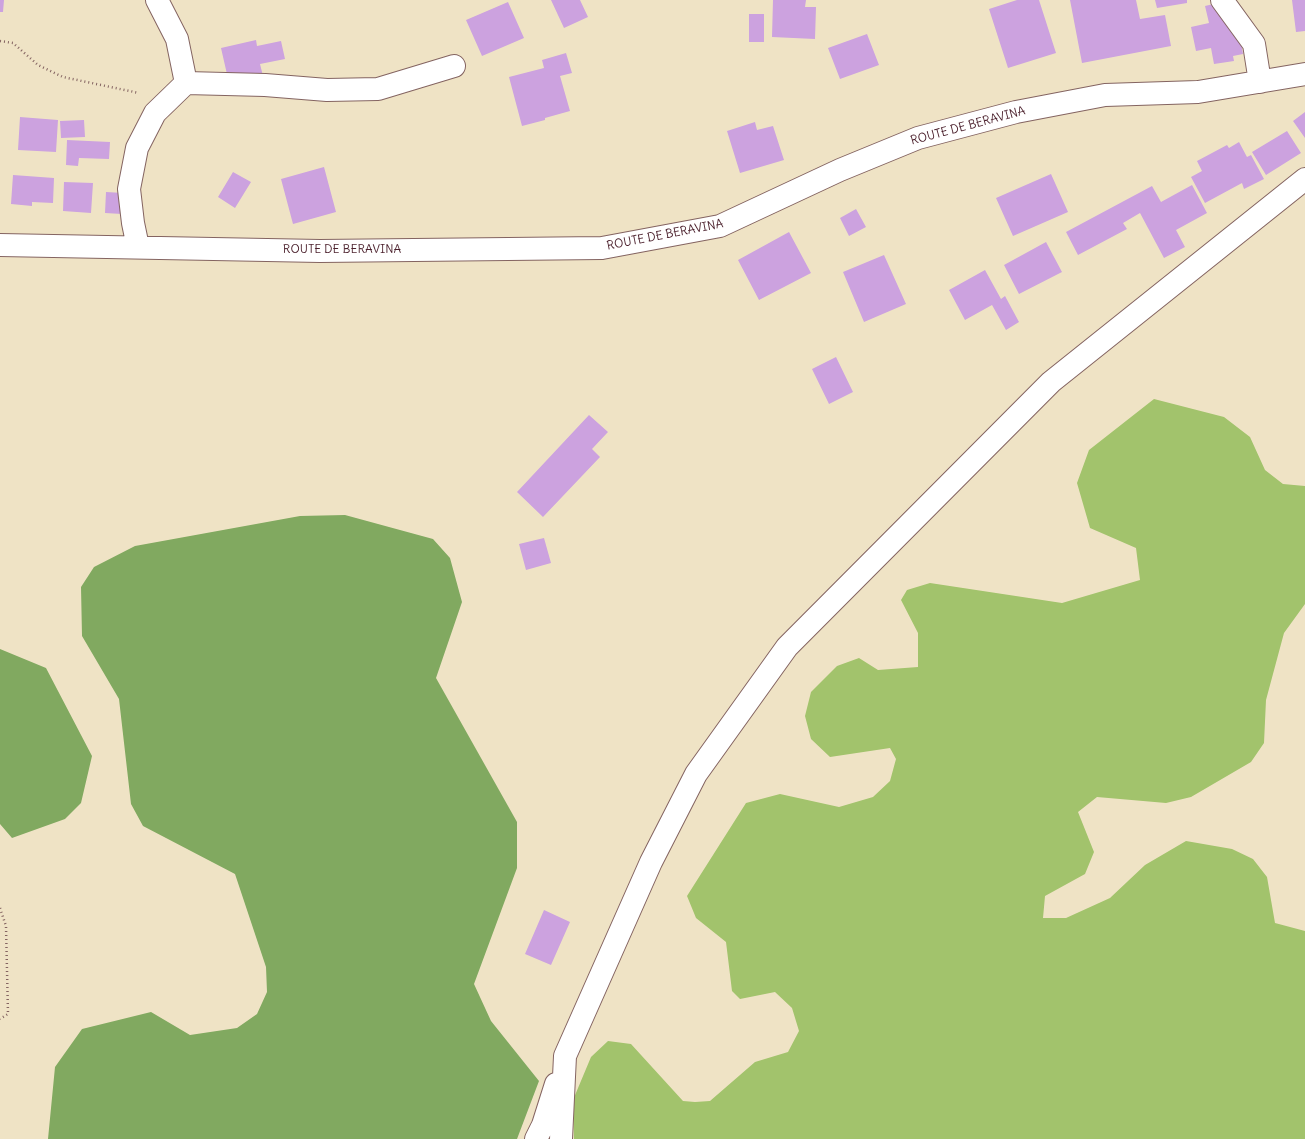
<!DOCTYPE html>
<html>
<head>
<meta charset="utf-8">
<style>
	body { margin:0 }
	canvas { display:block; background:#efe3c5 }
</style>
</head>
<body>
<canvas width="1305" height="1139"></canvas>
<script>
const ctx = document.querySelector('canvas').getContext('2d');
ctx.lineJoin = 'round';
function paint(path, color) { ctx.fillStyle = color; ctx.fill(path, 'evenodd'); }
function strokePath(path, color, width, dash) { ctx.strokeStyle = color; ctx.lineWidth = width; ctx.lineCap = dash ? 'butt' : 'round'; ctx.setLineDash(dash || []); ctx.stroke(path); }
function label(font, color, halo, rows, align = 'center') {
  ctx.font = font + ' Delius,sans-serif'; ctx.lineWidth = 3.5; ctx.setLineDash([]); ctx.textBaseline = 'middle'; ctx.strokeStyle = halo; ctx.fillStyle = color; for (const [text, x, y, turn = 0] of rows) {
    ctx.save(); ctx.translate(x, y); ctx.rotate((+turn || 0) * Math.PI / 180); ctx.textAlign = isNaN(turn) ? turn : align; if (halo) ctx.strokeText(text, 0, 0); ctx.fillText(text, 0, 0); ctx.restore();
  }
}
paint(new Path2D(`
	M1154,399L1224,417L1250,437L1265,470L1283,484L1305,486V604L1284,633L1266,700L1264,743L1251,762L1191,797L1166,803L1097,797L1078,812L1094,852L1085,874L1045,896L1043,918H1066L1110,898L1145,865L1186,841L1232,849L1253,859L1267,877L1275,923L1305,931V1139H574L573,1100L591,1057L608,1041L631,1044L683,1101L695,1102L710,1101L755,1062L788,1052L799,1031L792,1008L775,992L740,999L732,991L726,942L696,918L687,896L746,803L780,794L839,807L873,797L890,781L896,759L890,748L830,757L811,739L805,716L811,692L837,666L859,658L878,670L918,667V633L901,600L907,590L930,583L1062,603L1140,580L1136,548L1090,528L1077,483L1089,450Z`), '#a2c36c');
paint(new Path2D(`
	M345,515L433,539L450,558L462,602L436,678L517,822V868L474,984L491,1021L539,1081L517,1139H48L55,1067L82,1029L151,1012L190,1035L237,1028L257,1014L267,992L266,967L235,874L143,826L131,804L119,699L82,636L81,587L94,567L135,546L300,516Z
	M0,649L46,668L92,756L81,803L65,819L12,838L0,824Z`), '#81a960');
paint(new Path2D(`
	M0,0H4L3,12H0Z
	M551,0H580L588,17L564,28Z
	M773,0H806L805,7H816L815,39L772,37Z
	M1017,0H1039L1056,53L1008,68L989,9Z
	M1070,0H1136L1140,19L1165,15L1171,46L1082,63Z
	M1155,0H1187V3L1157,8Z
	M1292,0H1305V31L1296,32Z
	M508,2L524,38L482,56L466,20Z
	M1222,2L1239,30L1243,54L1233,56L1234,61L1214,64L1211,48L1196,51L1191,27L1209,23L1205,6Z
	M749,14H764V42H749Z
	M867,34L879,65L840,79L828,48Z
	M256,40L257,46L281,41L285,59L260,64L263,76L229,83L221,48Z
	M566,53L572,73L560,76L570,111L545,118V120L522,126L509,77L544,68L542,60Z
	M1305,112V138L1293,121Z
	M20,117L58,120L56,152L18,150Z
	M84,120L85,137L61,138L60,121Z
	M755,122L757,130L773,126L784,160L740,173L727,131Z
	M1287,131L1301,153L1266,175L1252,152Z
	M67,140L110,142L109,159L79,158L78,166L66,165Z
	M1239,142L1247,157L1251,155L1264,179L1244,189L1242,183L1205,203L1191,177L1202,171L1197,161L1227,145L1229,148Z
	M324,167L336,212L293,224L281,179Z
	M233,172L251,182L235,208L218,197Z
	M1051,174L1068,212L1013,236L996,198Z
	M13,175L54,178L53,203L32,202V206L11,204Z
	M64,182L93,183L91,213L63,211Z
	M1192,185L1207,213L1176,230L1185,247L1164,258L1140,213L1123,223L1127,229L1078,255L1066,232L1152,186L1161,202Z
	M106,192L123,193L122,214L105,213Z
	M856,209L866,227L849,236L840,218Z
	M789,232L811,273L759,300L738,260Z
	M1046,242L1062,272L1019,294L1004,265Z
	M884,255L906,304L864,322L843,272Z
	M985,270L1001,299L1005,296L1019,322L1006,330L992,305L965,320L949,290Z
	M836,357L853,392L829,404L812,369Z
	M589,415L608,432L592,449L600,457L543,517L517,492Z
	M544,538L551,563L526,570L519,544Z
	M544,910L570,922L551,965L525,954Z`), '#cca2df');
const minor = new Path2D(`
	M1222,0L1254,44L1260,82
	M186,83L265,85L327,90L378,89L454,66
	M0,245L320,251L602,248L720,226L840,170L918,138L1016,112L1105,95L1198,92L1305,74
	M138,247L133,223L129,189L137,148L155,113L186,83L177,39L157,0
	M536,1139L543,1125L556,1084
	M561,1139L565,1056L651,862L696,774L787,647L1051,382L1305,179`);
strokePath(minor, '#846461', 24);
strokePath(new Path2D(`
	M0,41L13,43L38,65L63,77L139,93
	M0,908L6,926L8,1014L0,1019`), '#846461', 2.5, [1, 3]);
strokePath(minor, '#fff', 22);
label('12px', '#4a1f2b', '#fff', [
	["ROUTE DE BERAVINA",968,126,-15],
	["ROUTE DE BERAVINA",665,235,-11],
	["ROUTE DE BERAVINA",342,250]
]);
</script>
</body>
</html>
